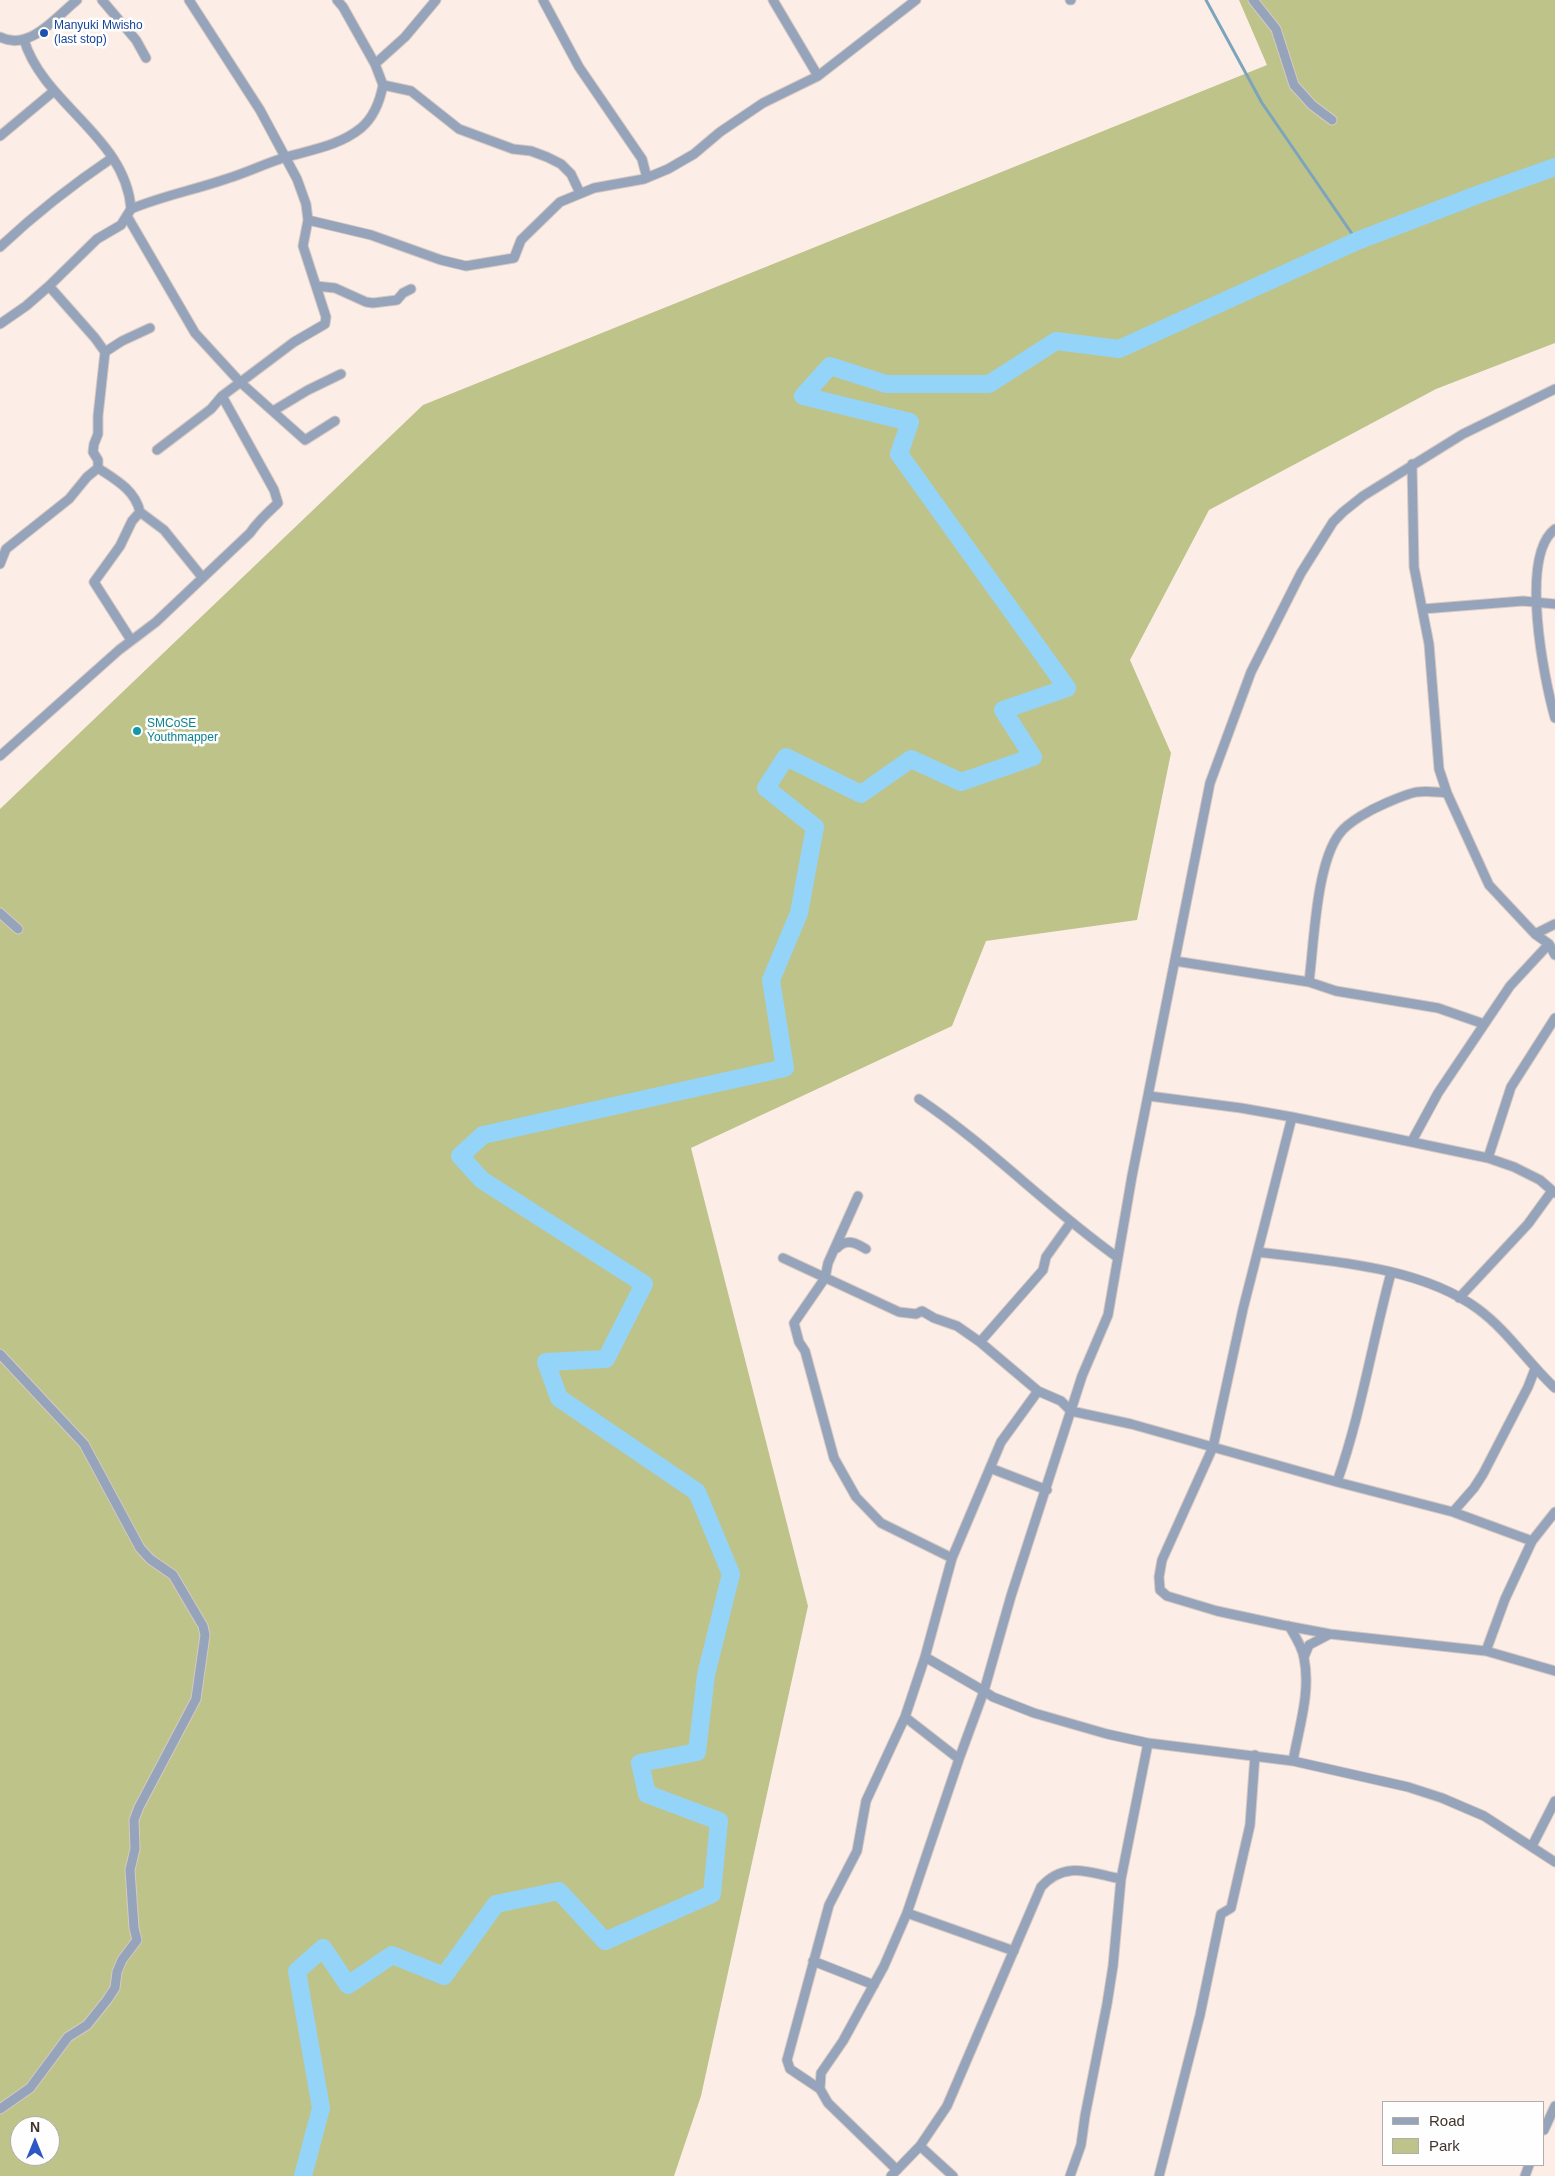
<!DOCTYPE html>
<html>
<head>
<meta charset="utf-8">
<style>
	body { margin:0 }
	#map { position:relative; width:1555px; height:2176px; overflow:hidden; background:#fceee7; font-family:Arial,sans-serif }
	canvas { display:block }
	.legend { position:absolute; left:1382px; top:2101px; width:162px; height:65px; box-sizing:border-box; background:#fefefe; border:1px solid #b2adaa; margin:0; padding:6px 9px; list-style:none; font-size:15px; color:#41342d }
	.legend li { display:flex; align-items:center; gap:10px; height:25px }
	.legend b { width:25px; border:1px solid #b2adaa }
	.north { position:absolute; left:10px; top:2116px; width:50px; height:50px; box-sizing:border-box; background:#fefefe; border:1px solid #b2adaa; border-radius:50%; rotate:0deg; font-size:14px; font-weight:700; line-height:20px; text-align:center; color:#41342d }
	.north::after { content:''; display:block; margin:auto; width:18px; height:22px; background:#2e56c5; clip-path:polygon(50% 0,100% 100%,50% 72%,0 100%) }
</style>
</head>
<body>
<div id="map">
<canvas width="1555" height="2176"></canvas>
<ul class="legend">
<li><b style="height:6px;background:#95a4bb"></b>Road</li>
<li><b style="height:14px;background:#bec38a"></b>Park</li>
</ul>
<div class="north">N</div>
</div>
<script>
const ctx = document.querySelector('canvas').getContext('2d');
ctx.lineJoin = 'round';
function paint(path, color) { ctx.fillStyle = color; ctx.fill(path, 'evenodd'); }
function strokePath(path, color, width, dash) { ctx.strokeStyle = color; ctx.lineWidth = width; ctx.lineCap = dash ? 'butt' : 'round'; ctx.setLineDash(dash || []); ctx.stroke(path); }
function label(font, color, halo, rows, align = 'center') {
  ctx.font = font + ' Arial,sans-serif'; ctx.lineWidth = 5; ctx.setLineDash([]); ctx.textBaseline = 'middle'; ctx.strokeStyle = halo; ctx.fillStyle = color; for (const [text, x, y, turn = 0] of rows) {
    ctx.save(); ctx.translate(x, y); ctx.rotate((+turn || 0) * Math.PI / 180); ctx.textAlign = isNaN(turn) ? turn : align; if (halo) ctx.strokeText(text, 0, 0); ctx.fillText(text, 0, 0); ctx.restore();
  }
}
paint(new Path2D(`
	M1239,0H1555V343L1436,389L1209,510L1130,660L1171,753L1137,920L986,941L952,1026L691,1148L808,1606L701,2096L674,2176H0V809L423,405L1267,65ZM20,2126H50V2156H20Z`), '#bec38a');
strokePath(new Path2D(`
	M1206,0L1262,103L1357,241`), '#7ca4bc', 3);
strokePath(new Path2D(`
	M303,2176L321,2108L297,1971L323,1948L348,1985L392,1955L444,1976L496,1904L559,1891L605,1941L712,1894L719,1821L647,1794L640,1763L697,1752L706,1675L731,1574L697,1492L559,1398L546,1362L606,1359L644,1284L482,1180L460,1156L483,1135L785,1068L771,980L799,913L815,827L766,788L786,757L861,794L911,759L961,782L1033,757L1003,710L1067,688L899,454L910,422L803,396L830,366L886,384H989L1056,341L1119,349L1357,241L1477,195L1555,167`), '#95d4f9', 18);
const minor = new Path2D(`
	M102,0L136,40L146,58
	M337,0L343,7L375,64L383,85L411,91L459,129L513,149L531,151L547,157L561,164L571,174L580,193
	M543,0L579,67L642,159L647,178
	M773,0L818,76
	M1070,0H1071
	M1253,0L1276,29L1294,85L1312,105L1332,120
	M0,37C29,52 56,17 77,0
	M375,64L405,37L436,0
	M0,136L54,91
	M131,209C162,196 194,190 226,179C246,173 264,164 283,158C310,150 339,146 361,128C374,117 380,101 383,85
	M127,216L195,333L240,382L305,440L335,421
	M308,220L371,235L441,260L466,266L514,258L521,240L560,202L594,188L644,179L668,169L694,154L720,132L763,103L818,76L916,0
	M0,247C35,214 72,185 112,158
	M316,286L335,288L366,302L373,303L397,300L403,293L411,289
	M0,324L26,306L49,286L97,239L121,225L131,209C126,137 44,105 24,40
	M105,352L122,341L150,328
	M1555,389L1463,434L1363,496L1343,512L1333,522L1301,573L1251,672L1210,783L1132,1176L1108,1315L1082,1376L1011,1596L984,1691L993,1697L1034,1713L1107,1734L1148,1743L1293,1761L1408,1787L1442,1798L1484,1816L1555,1862
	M273,411L308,390L341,374
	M157,450L211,409L222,396
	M1412,464L1414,567L1429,644L1439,769L1447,793L1489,885L1535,934L1549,944L1555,955
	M98,468C116,480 135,490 140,512L132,521L120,546L94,582L131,640
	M140,512L164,530L202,577
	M1555,529C1519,556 1544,679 1555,718
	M0,564L6,549L69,499L87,477L98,468V460L93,452L94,444L98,434V416L105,352L95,338L49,286
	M1423,609L1523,601L1555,604
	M0,756L119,650L156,622L250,533C258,521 267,513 278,503L274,490L222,396L294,342L325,324L326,317L303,246L308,220L306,204L297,179L260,110L189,0
	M0,913L18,929
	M1535,934L1555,924
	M1175,961L1309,982L1336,991L1438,1008L1484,1024
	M1309,982C1314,944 1316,863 1340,833C1348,822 1372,809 1384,804C1412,792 1416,789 1447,793
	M1149,1096L1241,1108L1292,1117L1488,1158L1514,1167L1540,1180L1555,1193
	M919,1099C989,1146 1048,1208 1117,1257
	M1292,1117L1243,1309L1213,1447L1162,1560L1159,1577L1160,1590L1167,1596L1217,1611L1282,1625L1330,1634L1486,1651L1555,1671
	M1412,1141L1438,1093L1510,986L1549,944
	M1488,1158L1511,1087L1555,1018
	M858,1196L828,1263L825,1278L794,1323L799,1342L805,1351L834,1458L856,1497L881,1523L952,1558
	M837,1248C847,1238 856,1243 866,1249
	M1258,1252C1327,1261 1420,1266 1478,1309C1508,1331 1528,1363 1555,1388
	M783,1258L899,1312L916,1314L922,1311L934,1318L957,1326L980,1342L1038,1391L1061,1401L1071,1411L1131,1424L1337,1482L1453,1512L1532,1541
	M1459,1298L1528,1224L1552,1191
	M980,1342L1043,1270L1046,1257L1071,1222
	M0,1354L84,1444L140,1548L150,1559L173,1575L203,1626L205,1635L196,1699L139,1807L134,1820L135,1849L130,1870L134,1928L137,1940L122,1960L117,1972L115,1988L107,2000L87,2025L68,2037L30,2088L0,2109
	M990,1468L1047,1490
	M1337,1482C1361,1414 1372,1343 1391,1273
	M1453,1512L1474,1488L1483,1474L1528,1387L1535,1369
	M1289,1626C1295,1636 1302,1646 1304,1658C1311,1692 1299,1727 1293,1761
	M1486,1651L1505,1599L1532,1541L1555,1512
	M1304,1657L1309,1645L1330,1634
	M905,1717L959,1759
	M1532,1846L1555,1801
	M907,1913L1014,1951
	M813,1961L874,1985
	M820,2089L790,2069L787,2060L829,1905L857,1851L866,1801L905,1717L925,1657L952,1558L1001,1442L1038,1391
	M1544,2130L1555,2106
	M920,2146L953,2176
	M897,2170L828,2103L820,2089L821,2073L843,2041L884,1966L907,1913L959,1759L984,1691L925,1657
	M891,2176L920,2146L947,2106L1041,1887C1065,1860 1090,1873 1121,1879
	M1070,2176L1081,2145L1085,2116L1107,2004L1113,1966L1121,1879L1148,1743
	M1159,2176L1200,2015L1221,1914L1231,1908L1250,1825L1255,1755
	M1525,2176L1529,2165`);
strokePath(minor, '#d7c9c2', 11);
strokePath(minor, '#95a4bb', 9);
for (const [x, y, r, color] of [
	[44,33,5,"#1a4fb4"],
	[137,731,5,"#0f9aa8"]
]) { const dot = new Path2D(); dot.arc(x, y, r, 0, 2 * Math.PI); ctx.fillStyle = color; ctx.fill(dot); strokePath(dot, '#fefefe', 2); }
label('12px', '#164399', '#fefefe', [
	["Manyuki Mwisho",54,26],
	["(last stop)",54,40]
], 'left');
label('12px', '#0d838f', '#fefefe', [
	["SMCoSE",147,724],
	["Youthmapper",147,738]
], 'left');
</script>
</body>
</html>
